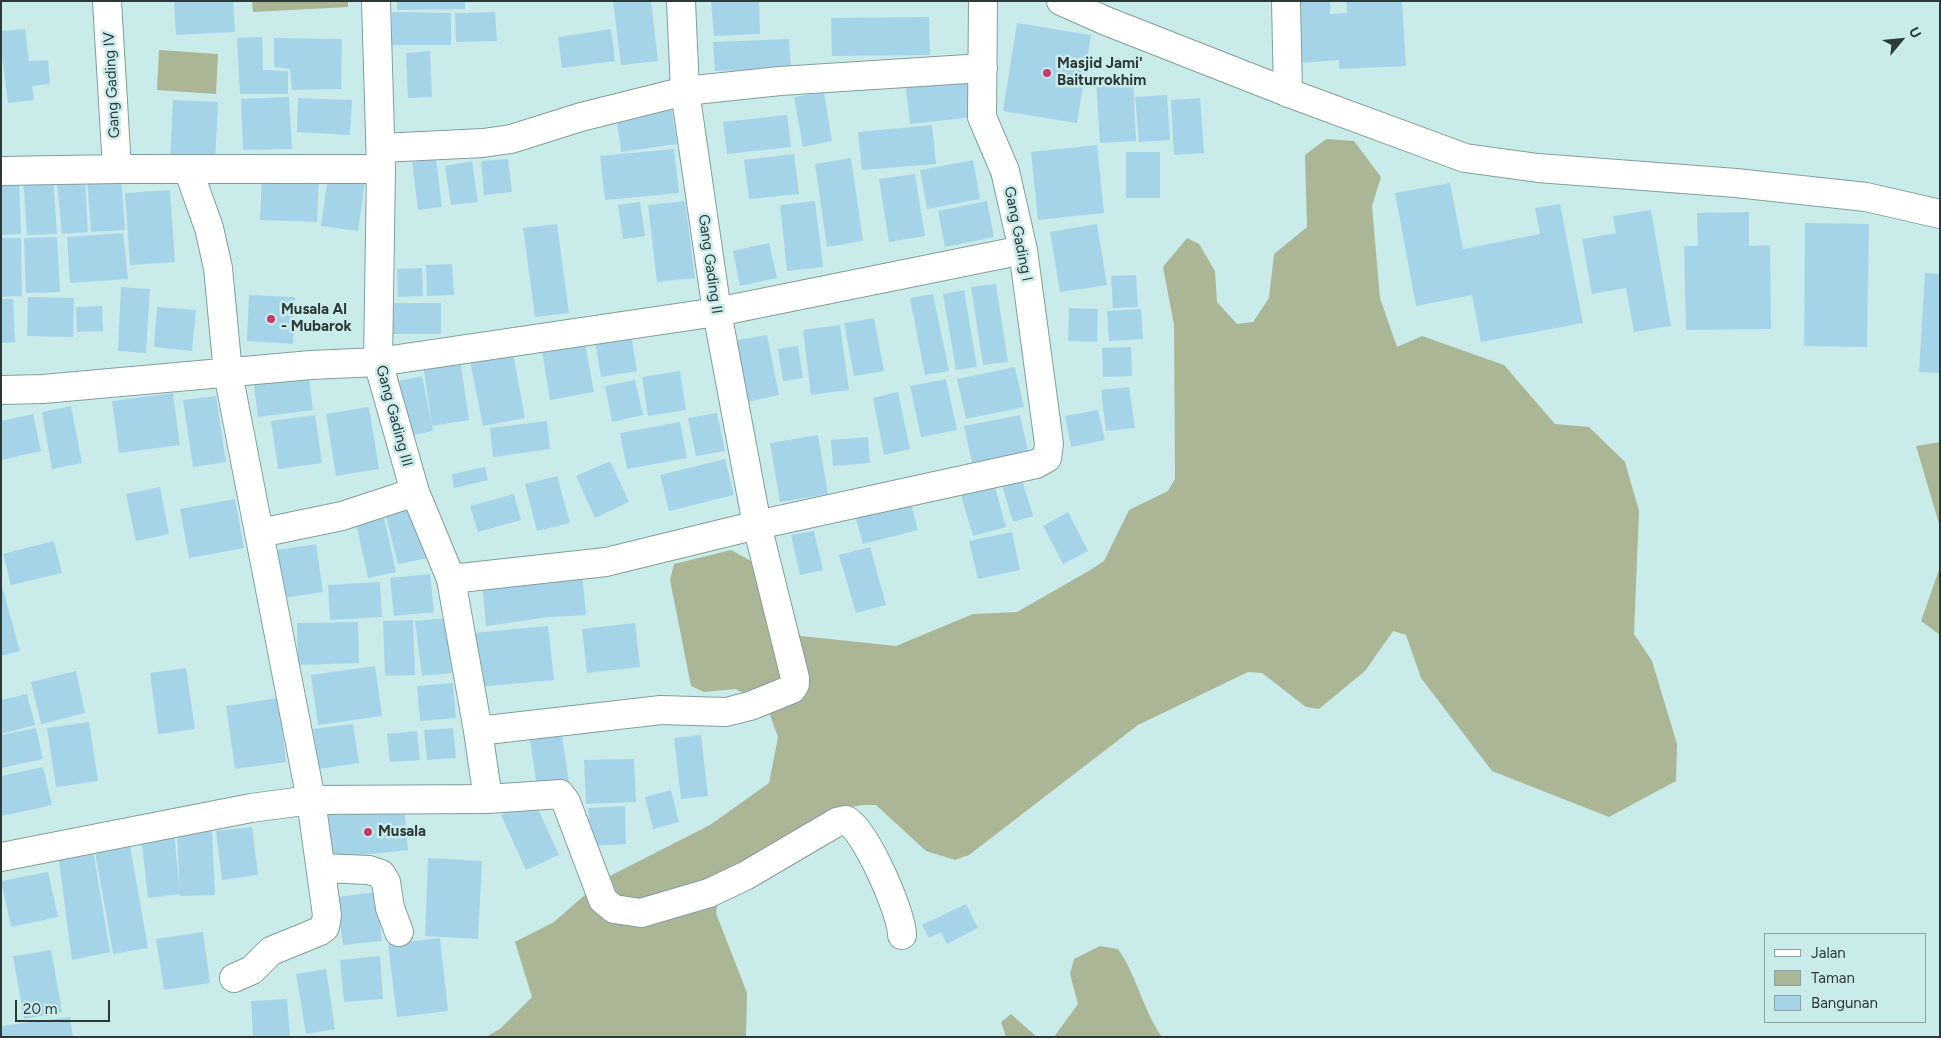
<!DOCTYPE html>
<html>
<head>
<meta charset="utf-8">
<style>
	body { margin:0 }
	#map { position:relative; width:1941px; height:1038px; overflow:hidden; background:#c9ecea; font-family:Figtree,sans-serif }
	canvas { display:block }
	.frame { position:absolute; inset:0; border:2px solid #2c3939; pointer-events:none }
	.legend { position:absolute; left:1764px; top:933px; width:162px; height:90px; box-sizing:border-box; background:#c9ecea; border:1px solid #8aa4a3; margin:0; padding:6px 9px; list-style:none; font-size:15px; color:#2c3939 }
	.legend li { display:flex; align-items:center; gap:10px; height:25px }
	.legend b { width:25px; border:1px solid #8aa4a3 }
	.north { position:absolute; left:1876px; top:15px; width:50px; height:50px; -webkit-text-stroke:4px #c9ecea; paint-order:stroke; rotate:62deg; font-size:14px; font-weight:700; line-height:20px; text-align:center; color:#2c3939 }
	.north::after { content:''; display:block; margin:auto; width:18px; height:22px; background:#2c3939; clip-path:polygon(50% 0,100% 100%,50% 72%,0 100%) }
	.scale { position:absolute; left:15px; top:1000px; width:95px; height:22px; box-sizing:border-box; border:2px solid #2c3939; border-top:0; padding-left:6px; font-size:15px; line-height:18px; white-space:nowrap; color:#2c3939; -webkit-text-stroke:4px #c9ecea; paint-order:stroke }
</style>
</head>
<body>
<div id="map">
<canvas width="1941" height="1038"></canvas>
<div class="frame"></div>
<ul class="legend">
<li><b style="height:6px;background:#fff"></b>Jalan</li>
<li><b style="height:14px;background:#abb696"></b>Taman</li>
<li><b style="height:14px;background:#a5d4e9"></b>Bangunan</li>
</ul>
<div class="north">U</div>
<div class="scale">20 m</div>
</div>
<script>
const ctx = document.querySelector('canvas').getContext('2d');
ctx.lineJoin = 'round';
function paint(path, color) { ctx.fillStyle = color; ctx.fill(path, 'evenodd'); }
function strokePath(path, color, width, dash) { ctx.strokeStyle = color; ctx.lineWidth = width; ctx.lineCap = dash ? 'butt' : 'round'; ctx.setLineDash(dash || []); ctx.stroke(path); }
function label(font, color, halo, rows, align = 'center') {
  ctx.font = font + ' Figtree,sans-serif'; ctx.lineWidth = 5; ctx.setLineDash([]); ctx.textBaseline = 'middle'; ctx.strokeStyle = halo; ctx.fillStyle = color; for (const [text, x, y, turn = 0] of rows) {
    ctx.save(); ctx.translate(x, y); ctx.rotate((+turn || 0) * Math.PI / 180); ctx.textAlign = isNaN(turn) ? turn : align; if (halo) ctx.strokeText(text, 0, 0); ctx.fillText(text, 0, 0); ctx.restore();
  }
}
paint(new Path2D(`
	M252,1H348V7L253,12Z
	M159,50L218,54L216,94L157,90Z
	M1326,139L1354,141L1381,177L1372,206L1380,298L1397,347L1422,336L1504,365L1555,424L1589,427L1625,462L1639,511L1634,634L1652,661L1677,744L1676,781L1609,817L1492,771L1421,678L1406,635L1393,631L1365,671L1319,709L1306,707L1262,673L1248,672L1138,725L969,855L955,860L926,851L876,805H862L828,812L721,884L716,913L747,993L746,1037H486L501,1028L532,997L515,942L554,922L602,880L710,825L769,783L778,737L767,707L736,689L704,692L691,686L670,580L674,564L731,550L760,566L780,613L801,636L896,646L973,614L1017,612L1092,569L1104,561L1129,510L1168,491L1175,479L1174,325L1163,267L1187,238L1199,244L1215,271L1217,302L1237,324L1253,322L1269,298L1274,254L1307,227L1305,155Z
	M1940,442V527L1916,446Z
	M1940,567V635L1921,621Z
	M1100,946L1118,949C1137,976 1143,1010 1162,1037H1054L1078,1004L1070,974L1074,959Z
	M1011,1014L1037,1037H1006L1001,1022Z`), '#abb696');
paint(new Path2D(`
	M174,1H233L235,32L176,35Z
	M397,1H465V9L397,10Z
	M613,1H651L658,61L621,65Z
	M711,1H759L760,34L714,36Z
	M1297,1H1330V14L1347,13L1346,1H1402L1406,66L1339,69V60L1300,63Z
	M392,12L451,13V45H392Z
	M495,12L497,41L456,42L455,13Z
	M929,17L930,55L832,56L831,18Z
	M1017,23L1091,35L1077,123L1003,111Z
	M25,29L29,61L48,60L50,84L32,86L34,100L8,103L1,48V31Z
	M611,29L615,61L562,68L558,37Z
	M262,37L263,70L288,71V94H240L237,38Z
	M274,38L342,39L341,89L292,90L290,69L274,67Z
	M789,39L791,68L715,71L713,42Z
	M430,51L432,97L408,98L406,53Z
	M968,75L974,117L910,124L905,81Z
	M1133,78L1136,141L1100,143L1096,80Z
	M824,92L832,141L803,147L794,97Z
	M1167,95L1170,140L1139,142L1135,97Z
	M289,97L292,149L243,150L241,99Z
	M298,98L352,100L350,135L297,132Z
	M1200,98L1204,153L1174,155L1171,100Z
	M173,100L218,102L215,164L170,161Z
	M671,105L677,144L621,152L616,113Z
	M787,115L791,147L727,154L723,122Z
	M932,125L936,164L862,170L858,132Z
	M1097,145L1104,213L1038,220L1031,152Z
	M674,149L679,193L605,200L600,156Z
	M1126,152H1160V198H1126Z
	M794,154L799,194L749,199L744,160Z
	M851,158L863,241L827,247L815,164Z
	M436,159L442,207L418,210L412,162Z
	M508,159L512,192L484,195L481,161Z
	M973,160L980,199L927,209L920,170Z
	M472,161L478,202L451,205L445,166Z
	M262,174L319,177L317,222L260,220Z
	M915,174L925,236L889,242L879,179Z
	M53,175L57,234L27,235L23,177Z
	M121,176L125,230L91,232L87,179Z
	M328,176L365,181L358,231L321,226Z
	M1,178H19L21,234L1,235Z
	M85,180L88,232L62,234L57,182Z
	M1450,183L1463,249L1540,234L1535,208L1560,204L1583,323L1481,342L1472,295L1416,306L1395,193Z
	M170,190L175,262L130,265L125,193Z
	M685,201L695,278L657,282L648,205Z
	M815,201L823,267L787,271L780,205Z
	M987,201L994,237L945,247L938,211Z
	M640,202L645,236L623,239L618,205Z
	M1651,210L1671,326L1634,332L1626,288L1592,294L1582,239L1616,233L1613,216Z
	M1749,212V246L1770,245L1771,329L1686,330L1684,246H1698L1697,213Z
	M1805,223L1869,224L1867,347L1804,346Z
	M557,224L569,313L535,317L523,228Z
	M1097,224L1107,285L1060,292L1050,232Z
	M123,233L128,279L70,283L67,237Z
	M57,237L60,292L26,293L24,238Z
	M1,238H21L22,296L1,297Z
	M769,243L777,278L740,286L733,251Z
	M452,264L454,295L427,296L426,265Z
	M422,268L423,296L398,297L397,269Z
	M1925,273L1940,274V373L1919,372Z
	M1136,275L1138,307L1113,308L1111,276Z
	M996,284L1008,362L983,365L971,287Z
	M121,287L150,289L146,353L118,351Z
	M964,290L977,367L956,370L943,294Z
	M933,294L949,371L925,375L910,298Z
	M249,295L295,297L293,344L247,341Z
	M28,297L74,298L73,337L27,336Z
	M1,299H13L15,342L1,343Z
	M393,303H441V334H393Z
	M102,306L103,331L77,332L76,307Z
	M157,307L196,310L192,351L154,347Z
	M1069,308L1098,309L1097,342L1068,341Z
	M1141,309L1143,339L1109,341L1107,311Z
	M874,318L884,371L854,376L844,323Z
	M840,325L849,390L811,395L803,330Z
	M630,329L637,371L601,377L594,335Z
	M767,335L779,395L743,403L731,341Z
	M585,343L594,392L550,400L542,351Z
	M798,346L803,378L783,381L778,349Z
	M1131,347L1132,376L1103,377L1102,348Z
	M512,348L525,418L483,426L469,356Z
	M460,359L469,420L432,426L423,364Z
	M1015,367L1024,407L966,419L957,379Z
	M308,371L313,410L258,417L253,379Z
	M680,371L686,410L648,416L642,377Z
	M422,376L433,431L405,437L394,382Z
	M946,379L957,430L921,437L910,386Z
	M635,380L643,415L612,422L605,386Z
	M1129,387L1135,428L1106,431L1101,390Z
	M898,392L910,449L884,455L873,398Z
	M173,393L180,445L119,453L112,401Z
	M216,396L226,462L193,467L183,400Z
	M71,406L82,463L52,469L42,412Z
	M369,407L379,469L336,476L326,414Z
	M1098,410L1105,440L1071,447L1065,416Z
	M717,413L725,451L696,456L688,418Z
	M33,414L41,451L1,460V421Z
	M315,415L322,463L278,469L271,421Z
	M1020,415L1029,456L973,467L964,426Z
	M547,421L550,449L493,457L490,428Z
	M680,422L687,458L627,469L620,433Z
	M818,435L828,494L780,502L770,443Z
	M868,437L870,463L833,466L831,440Z
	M725,459L734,495L669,511L660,475Z
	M610,461L629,502L595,518L576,476Z
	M485,467L488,480L454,488L452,474Z
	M557,476L570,523L537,531L525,484Z
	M1021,476L1033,516L1013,522L1001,482Z
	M994,483L1006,527L973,536L960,492Z
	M160,487L169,534L136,541L126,494Z
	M514,494L521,520L478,532L470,506Z
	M909,497L918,530L863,544L854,511Z
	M235,499L244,548L189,558L180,509Z
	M415,505L428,558L398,564L385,513Z
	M1068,512L1088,551L1063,564L1043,526Z
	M383,513L396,572L368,578L355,519Z
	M814,531L823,570L800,575L791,535Z
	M1012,532L1020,570L978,579L969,541Z
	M54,541L62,573L11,585L3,554Z
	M316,544L323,592L284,598L277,550Z
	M870,547L886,605L856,613L839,555Z
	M582,572L586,615L549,617L486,626L482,583Z
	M430,574L434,612L394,616L390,578Z
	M380,582L382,617L330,620L328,585Z
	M1,583L20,651L1,656Z
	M446,618L452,673L422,676L415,621Z
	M413,620L415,675L385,676L383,621Z
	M358,622L359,663L298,665L297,623Z
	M635,623L640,667L587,673L582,629Z
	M548,626L554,680L478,687L473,633Z
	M375,666L382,716L318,725L311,675Z
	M186,668L195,729L158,734L150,673Z
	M76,671L85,713L41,724L31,682Z
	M453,683L456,718L420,721L417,686Z
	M27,694L35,725L1,734V700Z
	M278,698L286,762L235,769L226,706Z
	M89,722L98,781L56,787L47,728Z
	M353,724L359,763L319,769L313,729Z
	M36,728L43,759L1,768V735Z
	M453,728L456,758L427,760L424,730Z
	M417,731L420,760L390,762L387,734Z
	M701,735L708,796L681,799L674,738Z
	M562,736L569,782L537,787L530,740Z
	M634,759L636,802L586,804L584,760Z
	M43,767L52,805L2,816L1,776Z
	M671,790L679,822L653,829L645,797Z
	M534,800L559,855L526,870L501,815Z
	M404,806L408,850L333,858L328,813Z
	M625,806L626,844L591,846L588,808Z
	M252,827L258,875L222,880L216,831Z
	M174,831L180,894L148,898L141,834Z
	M212,831L215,895L180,896L177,833Z
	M129,840L148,948L113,954L94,846Z
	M93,850L110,952L72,960L58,854Z
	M428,858L482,861L478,939L425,936Z
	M48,872L58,917L11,927L1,881Z
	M376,892L382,941L343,945L337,897Z
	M966,904L978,928L947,944L941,932L929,938L922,925Z
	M203,932L210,983L164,990L156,939Z
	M440,938L448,1011L397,1017L388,944Z
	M51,950L62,1012L24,1019L13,956Z
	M380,956L383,999L344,1002L340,960Z
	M326,969L335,1029L306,1034L296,974Z
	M287,999L290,1037H253L251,1001Z
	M70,1017L73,1037H1V1026Z`), '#a5d4e9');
const minor = new Path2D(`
	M107,1L117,169
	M376,1L381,169L378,362L415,492L451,579L478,731
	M1061,1L1106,21L1297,96L1465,158L1538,168L1736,183L1866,197L1940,214
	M1286,1L1288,93
	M381,148L483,143L511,139L581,117L685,91L780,81L983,68
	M188,169L209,228L218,268L228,373L311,800L327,915L325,927L320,931L271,951L252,970L234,978
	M1,171L117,169H381
	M1,390L43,389L311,365L378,362L717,312L1023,250
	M260,533L342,516L415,492
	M451,579L606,562L757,525L1036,464L1047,458L1049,444L1023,250L1005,171L982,117L983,1
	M488,799L560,794L566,802L603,900L614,909L641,913L709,893L745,876L837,822L846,820C865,829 902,913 902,935
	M1,857L251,808L311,800L488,799L478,731L661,710L726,712L750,706L792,689L795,684V678L757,525L717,312L685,91L681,1
	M321,868L369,870L381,874L386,882L390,908L399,932`);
strokePath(minor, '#7fa09e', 30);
strokePath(minor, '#fff', 28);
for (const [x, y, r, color] of [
	[1047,73,5,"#c93b67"],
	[271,319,5,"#c93b67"],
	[368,832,5,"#c93b67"]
]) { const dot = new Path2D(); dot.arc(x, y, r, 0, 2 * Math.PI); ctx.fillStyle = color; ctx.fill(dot); strokePath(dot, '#c9ecea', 2); }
label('bold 15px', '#2c3939', '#c9ecea', [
	["Masjid Jami'",1057,64],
	["Baiturrokhim",1057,81],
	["Musala Al",281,310],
	["- Mubarok",281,327],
	["Musala",378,832]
], 'left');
label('15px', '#2c3939', '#c9ecea', [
	["Gang Gading IV",112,85,-93],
	["Gang Gading I",1018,234,79],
	["Gang Gading II",710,264,82],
	["Gang Gading III",394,416,75]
]);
</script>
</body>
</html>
